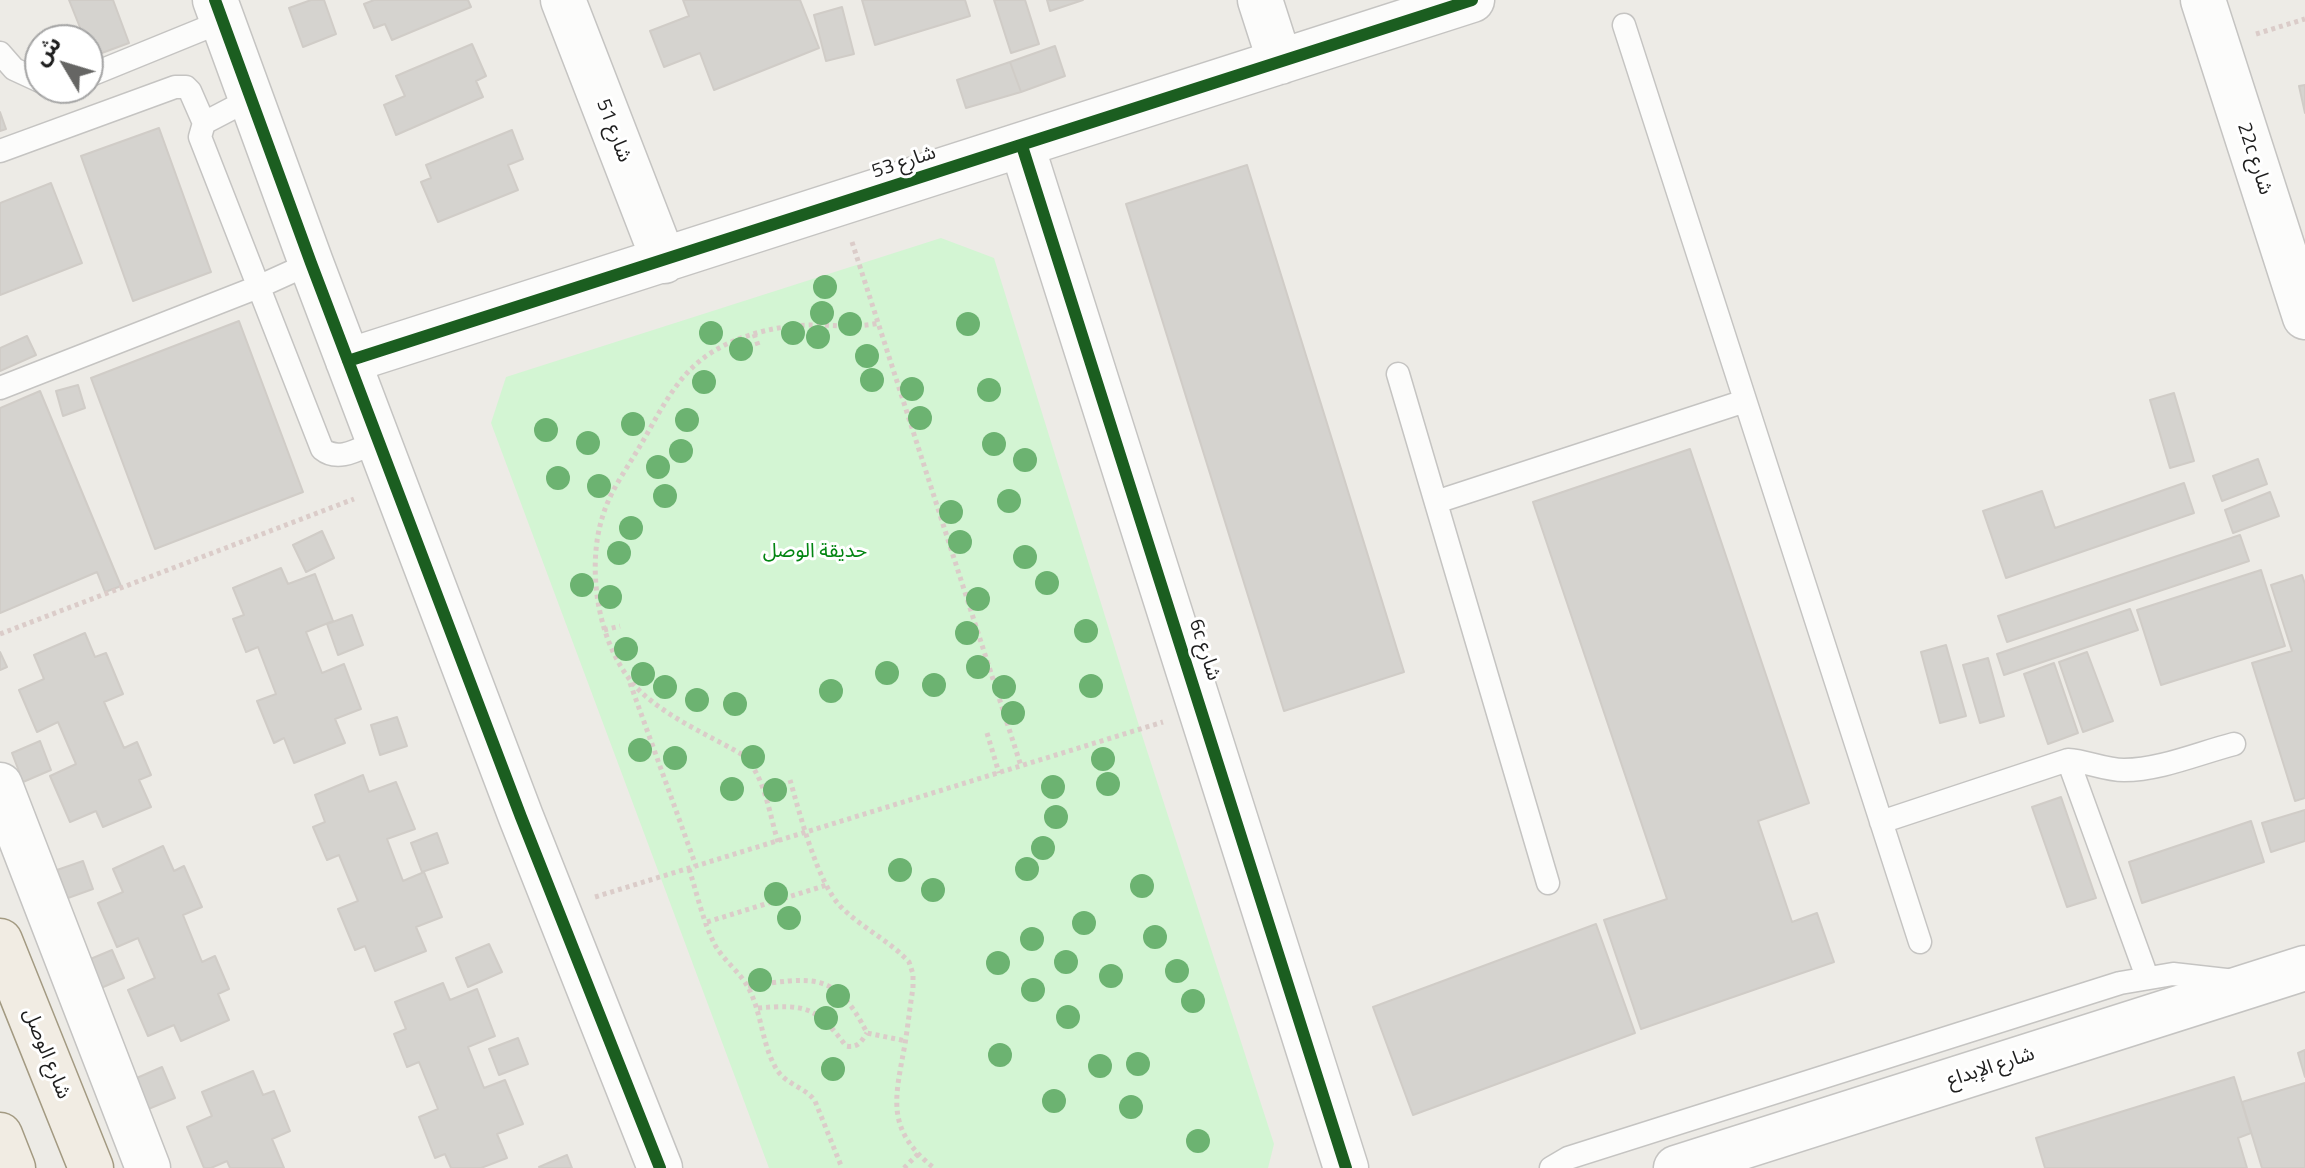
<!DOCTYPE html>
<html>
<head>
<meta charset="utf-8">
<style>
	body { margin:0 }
	#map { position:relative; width:2305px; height:1168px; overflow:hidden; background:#edebe6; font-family:"Titillium Web","Noto Sans Arabic",sans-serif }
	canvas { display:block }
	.north { position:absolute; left:24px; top:24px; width:80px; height:80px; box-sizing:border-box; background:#fff; border:2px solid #a5a5a5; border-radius:50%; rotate:308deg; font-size:22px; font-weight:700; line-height:32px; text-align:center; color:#1e1e1e }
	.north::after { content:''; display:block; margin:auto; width:28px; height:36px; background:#666664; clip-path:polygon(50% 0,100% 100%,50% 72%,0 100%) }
</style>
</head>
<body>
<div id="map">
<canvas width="2305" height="1168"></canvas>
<div class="north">ش</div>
</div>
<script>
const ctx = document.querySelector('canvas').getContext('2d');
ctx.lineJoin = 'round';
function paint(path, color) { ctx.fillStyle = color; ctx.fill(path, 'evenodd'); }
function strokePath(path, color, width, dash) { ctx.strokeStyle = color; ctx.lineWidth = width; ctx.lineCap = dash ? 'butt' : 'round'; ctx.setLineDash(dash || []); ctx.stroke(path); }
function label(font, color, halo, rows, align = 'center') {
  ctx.font = font + ' "Titillium Web","Noto Sans Arabic",sans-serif'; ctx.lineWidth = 6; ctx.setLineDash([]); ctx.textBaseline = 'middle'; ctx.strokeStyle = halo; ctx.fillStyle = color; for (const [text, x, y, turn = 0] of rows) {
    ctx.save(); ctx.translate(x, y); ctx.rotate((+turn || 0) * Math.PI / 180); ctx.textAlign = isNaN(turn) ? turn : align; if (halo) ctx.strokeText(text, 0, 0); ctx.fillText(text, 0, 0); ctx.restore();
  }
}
paint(new Path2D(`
	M941,238L994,258L1140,729L1274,1144L1268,1168H769L491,423L506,377Z`), '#d3f5d3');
const building = new Path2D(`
	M69,0H113L129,43L91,57L88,40H85Z
	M311,0H324L336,34L303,47L289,8Z
	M374,0H468L471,7L392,40L385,24L374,28L364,4Z
	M683,0H800L819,48L714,90L700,53L664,67L650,31L689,16Z
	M862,0H965L970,16L875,45Z
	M994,0H1025L1039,44L1011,53Z
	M1047,0H1083L1050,11Z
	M842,7L854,54L826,61L814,15Z
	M472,44L486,76L476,81L483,97L396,135L384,105L405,96L396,76Z
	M1055,46L1065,76L1021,92L1010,62Z
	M1010,62L1021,92L966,108L957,80Z
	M2305,85V113L2299,86Z
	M0,112L6,129L0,131Z
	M159,128L211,272L133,301L81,156Z
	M512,130L523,159L508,165L518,190L438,222L421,182L431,178L426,165Z
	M1247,165L1404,672L1284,711L1126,204Z
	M51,183L82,263L0,295V203Z
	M239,321L303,492L155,549L91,378Z
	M27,336L36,355L0,371V348Z
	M78,385L85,408L63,416L56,391Z
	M40,391L121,586L105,592L97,572L0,613V408Z
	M2174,393L2194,461L2170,468L2150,400Z
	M1690,449L1809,803L1758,821L1792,922L1817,913L1834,962L1641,1029L1604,920L1667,899L1533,502Z
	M2258,459L2267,484L2222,501L2213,476Z
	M2184,483L2194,513L2006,578L1983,511L2042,491L2055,528Z
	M2270,492L2279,516L2233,533L2225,510Z
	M322,531L334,558L306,572L293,545Z
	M2240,535L2249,561L2007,642L1998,616Z
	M281,568L288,584L315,574L333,621L306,632L322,673L344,664L361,709L335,719L345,743L294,763L284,738L274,743L257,701L276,694L258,647L246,652L233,619L244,615L233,588Z
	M2261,570L2285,646L2161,685L2137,610Z
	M2302,575L2305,584V798L2295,801L2252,663L2292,651L2271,585Z
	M2130,609L2138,630L2004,675L1997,654Z
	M352,615L363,645L338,655L327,624Z
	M85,633L95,657L106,653L123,694L104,702L124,748L137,742L151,775L139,780L151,807L103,827L96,811L70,822L50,776L76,764L58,722L37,732L19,690L44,679L34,655Z
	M1946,645L1966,716L1940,723L1921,652Z
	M0,652L7,667L0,670Z
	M2087,652L2113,721L2083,732L2059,662Z
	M1988,658L2004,716L1980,723L1963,665Z
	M2054,663L2078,733L2048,744L2024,674Z
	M397,717L407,746L380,755L371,725Z
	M40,741L51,770L23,782L12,753Z
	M363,775L369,792L396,782L415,829L387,839L403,881L424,872L442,917L416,927L426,951L375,971L365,946L355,950L338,909L358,901L339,855L327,860L313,827L325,822L315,795Z
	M2061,797L2096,898L2067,907L2032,807Z
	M2305,810V841L2271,852L2262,823Z
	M2251,821L2264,862L2142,903L2129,862Z
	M437,833L448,863L422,872L411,843Z
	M163,846L174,871L184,866L202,907L183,915L202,962L215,956L229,989L218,994L229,1020L181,1041L174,1025L148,1036L128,990L155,978L138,938L117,947L98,903L123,892L113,869Z
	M83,861L93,889L68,898L57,870Z
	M1596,924L1635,1033L1413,1115L1373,1007Z
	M489,944L502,972L468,987L456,958Z
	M112,950L124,978L101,988L88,960Z
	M443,983L450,1000L477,989L495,1036L468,1047L484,1088L505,1080L523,1124L497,1134L507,1158L481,1168H451L445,1154L435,1158L419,1117L438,1109L419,1062L407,1067L394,1034L406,1029L395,1002Z
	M518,1038L528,1064L499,1075L489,1049Z
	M2305,1050V1077L2298,1053Z
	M162,1067L175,1098L146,1110L132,1080Z
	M253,1071L263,1095L274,1091L290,1131L272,1139L284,1168H230L227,1161L211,1168H204L187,1127L212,1116L202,1092Z
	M2234,1077L2251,1133L2238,1138L2247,1168H2045L2036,1138Z
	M2305,1083V1168H2262L2242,1102Z
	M567,1155L572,1168H540L539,1167Z`);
paint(building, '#d5d3cf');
strokePath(building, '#d0ccc7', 2);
const service = new Path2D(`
	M1624,25L1920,942
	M0,53L14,69L40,81
	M88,76L223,21
	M252,98L204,123L200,137L322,449C339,463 360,448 378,441
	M0,151L175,87H186L190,91L204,123
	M1398,374L1548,883
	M0,388L258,287L311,263
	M1436,502L1745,401
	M2068,760L2147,977
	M1881,822L2068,760C2087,761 2104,770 2124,770C2160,770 2199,753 2234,744
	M1551,1168L1568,1158L2120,983L2173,974L2235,981`);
const minor = new Path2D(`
	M215,0L311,263L521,817L660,1168
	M563,0L664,261
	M1260,0L1280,62
	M2203,0L2305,317
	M1022,146L1346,1168
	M348,361L1472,0
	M0,785L148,1168`);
const tertiary = new Path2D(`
	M1676,1168L2305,968`);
const primary = new Path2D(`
	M0,941L91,1168
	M0,1135L13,1168`);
strokePath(service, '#c5c4c2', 25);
strokePath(minor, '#c5c4c2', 47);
strokePath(tertiary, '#c5c4c2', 47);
strokePath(primary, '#a39a82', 47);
strokePath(new Path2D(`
	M2256,34L2305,19
	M852,242L1021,766
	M754,334L759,348
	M604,630L620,626
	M0,634L354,499
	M630,683L696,866
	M987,733L999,773
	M790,780C800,814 817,882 841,907C862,928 890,941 909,962L913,974V988C910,1006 908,1025 905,1044C895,1099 885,1129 934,1168
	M778,842C769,813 765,776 743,755C712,737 677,722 649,699C600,661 584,573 603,515C610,492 625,471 637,451C659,415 676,373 714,351C742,334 780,325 813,325C836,325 856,328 879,323
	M689,869C697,893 703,922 715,945C724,961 741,973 749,989C762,1014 762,1046 777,1070C787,1085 805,1087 815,1101L842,1168
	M595,897L1163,722
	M707,922L827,885
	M748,986C811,978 835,969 867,1033L906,1041
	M758,1008C806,1004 817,1007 846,1046C858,1048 861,1042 867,1033
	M904,1168L918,1154`), '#dbccc9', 5, [4, 4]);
strokePath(service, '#fcfcfb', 22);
strokePath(minor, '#fcfcfb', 44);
strokePath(tertiary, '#fcfcfb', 44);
strokePath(primary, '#f1ece3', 44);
strokePath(new Path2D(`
	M215,0L311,263L521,817L660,1168
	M1022,146L1346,1168
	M348,361L1472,0`), '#1b5e20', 12);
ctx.fillStyle = '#6cb371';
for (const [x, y] of [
	[825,287],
	[822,313],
	[850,324],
	[968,324],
	[711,333],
	[793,333],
	[818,337],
	[741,349],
	[867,356],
	[872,380],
	[704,382],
	[912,389],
	[989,390],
	[920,418],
	[687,420],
	[633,424],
	[546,430],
	[588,443],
	[994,444],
	[681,451],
	[1025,460],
	[658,467],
	[558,478],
	[599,486],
	[665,496],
	[1009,501],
	[951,512],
	[631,528],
	[960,542],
	[619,553],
	[1025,557],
	[1047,583],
	[582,585],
	[610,597],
	[978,599],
	[1086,631],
	[967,633],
	[626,649],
	[978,667],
	[887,673],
	[643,674],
	[934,685],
	[1091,686],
	[665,687],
	[1004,687],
	[831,691],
	[697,700],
	[735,704],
	[1013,713],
	[640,750],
	[753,757],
	[675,758],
	[1103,759],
	[1108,784],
	[1053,787],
	[732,789],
	[775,790],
	[1056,817],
	[1043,848],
	[1027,869],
	[900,870],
	[1142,886],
	[933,890],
	[776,894],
	[789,918],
	[1084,923],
	[1155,937],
	[1032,939],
	[1066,962],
	[998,963],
	[1177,971],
	[1111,976],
	[760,980],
	[1033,990],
	[838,996],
	[1193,1001],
	[1068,1017],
	[826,1018],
	[1000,1055],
	[1138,1064],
	[1100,1066],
	[833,1069],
	[1054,1101],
	[1131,1107],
	[1198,1141]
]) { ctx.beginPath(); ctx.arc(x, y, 12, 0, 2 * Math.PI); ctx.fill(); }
label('20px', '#1e1e1e', '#fff', [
	["شارع 51",613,131,69],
	["22c شارع",2254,159,72],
	["شارع 53",904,163,-18],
	["6c شارع",1204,650,72],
	["شارع الوصل",46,1054,68],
	["شارع الإبداع",1991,1068,-18]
]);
label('20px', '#038512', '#fff', [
	["حديقة الوصل",815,552]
]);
</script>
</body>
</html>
